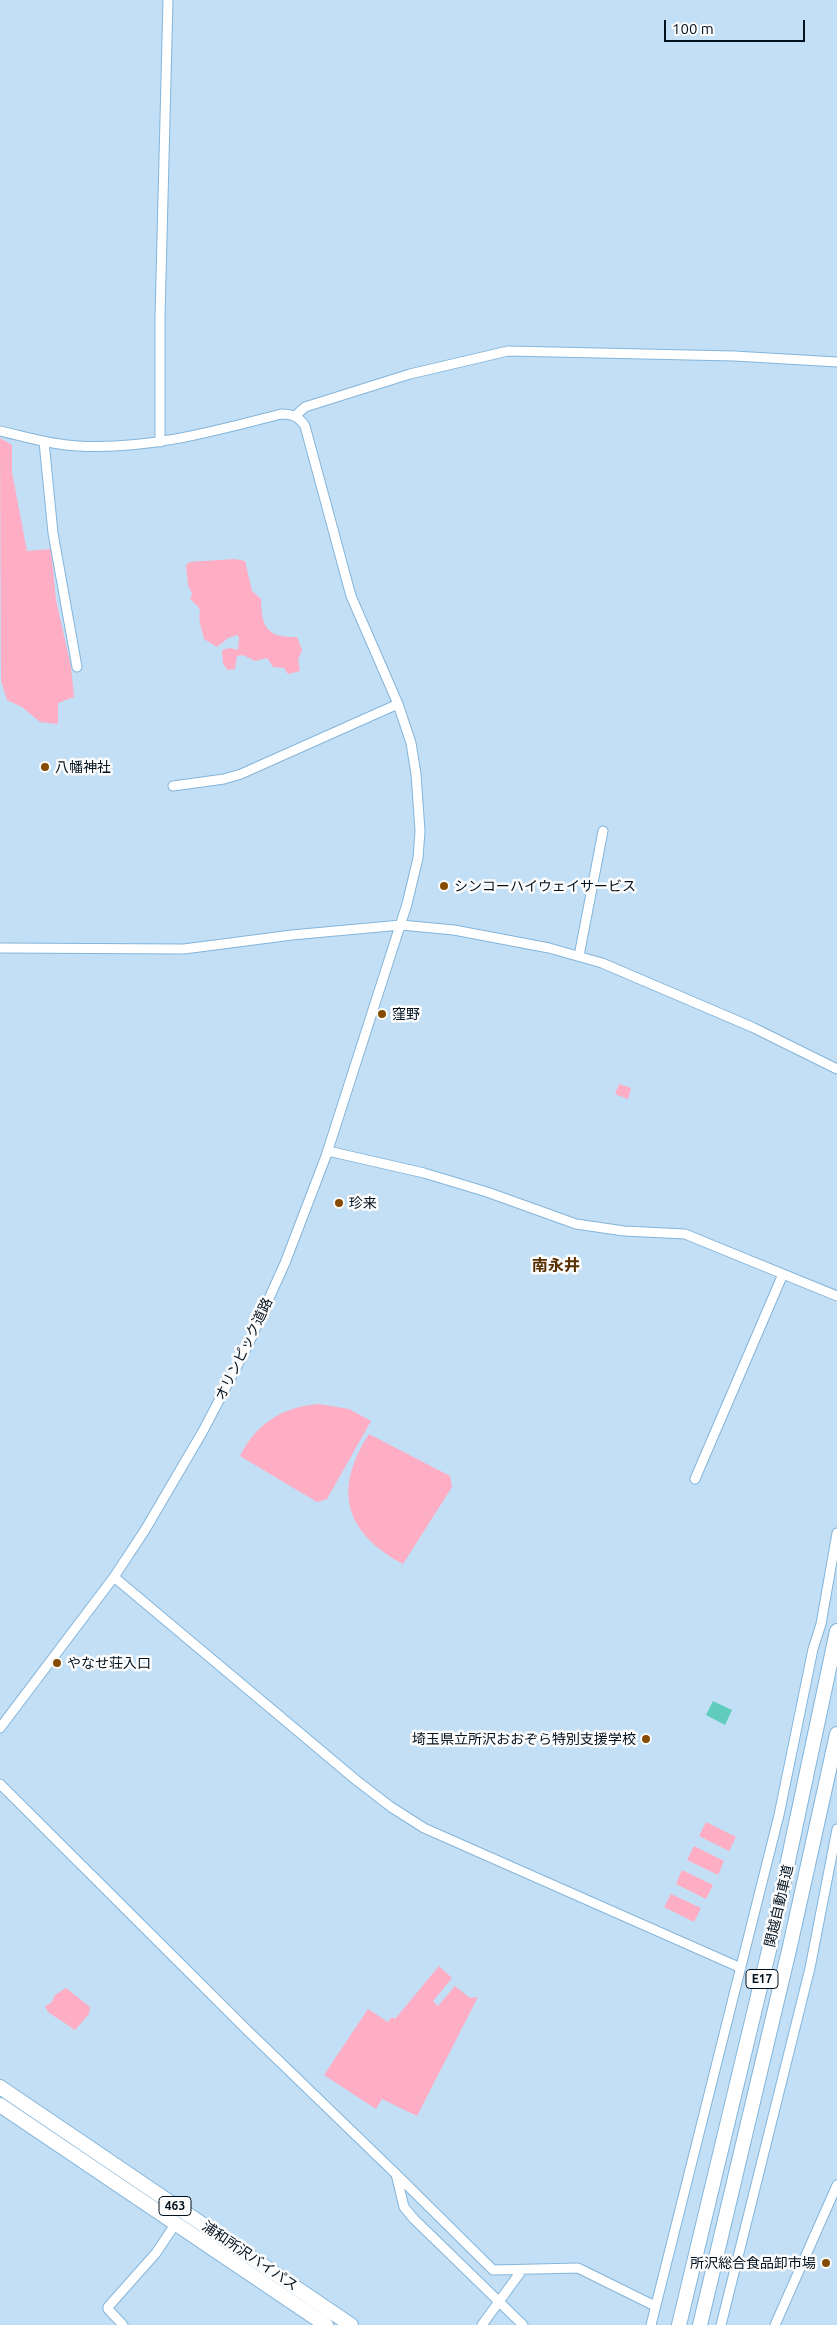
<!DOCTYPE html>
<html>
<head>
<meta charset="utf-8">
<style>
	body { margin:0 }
	#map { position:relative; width:837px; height:2325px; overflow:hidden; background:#c2dff6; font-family:Ubuntu,sans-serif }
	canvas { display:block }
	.scale { position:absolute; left:664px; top:20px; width:141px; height:22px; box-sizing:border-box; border:2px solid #01111e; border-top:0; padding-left:6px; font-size:15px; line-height:18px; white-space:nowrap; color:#01111e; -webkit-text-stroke:4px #fcfcfc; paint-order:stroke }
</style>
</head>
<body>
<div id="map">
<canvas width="837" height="2325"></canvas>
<div class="scale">100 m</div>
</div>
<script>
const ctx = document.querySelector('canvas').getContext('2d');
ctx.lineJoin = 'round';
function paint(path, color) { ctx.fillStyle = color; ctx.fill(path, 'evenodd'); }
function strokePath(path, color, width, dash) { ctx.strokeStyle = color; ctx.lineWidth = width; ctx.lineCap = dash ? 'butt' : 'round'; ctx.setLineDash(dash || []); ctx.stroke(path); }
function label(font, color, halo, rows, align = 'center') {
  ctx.font = font + ' Ubuntu,"Noto Sans JP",sans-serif'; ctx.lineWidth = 5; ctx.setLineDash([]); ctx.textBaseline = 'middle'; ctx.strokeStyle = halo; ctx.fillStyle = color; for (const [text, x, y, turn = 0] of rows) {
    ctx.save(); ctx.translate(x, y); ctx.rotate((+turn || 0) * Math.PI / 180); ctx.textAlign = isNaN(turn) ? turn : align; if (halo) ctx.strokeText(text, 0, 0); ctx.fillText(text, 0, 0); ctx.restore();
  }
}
paint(new Path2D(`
	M0,438L12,445V472L27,551L51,549L56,600L71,667L74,697L58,703V724L40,722L22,707L7,700L1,681Z
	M235,559L245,561L252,591L261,599C261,627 267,638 297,637L302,650L298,660L300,671L288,674L284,668L273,667L267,658L255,661L243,655L237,656L235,669L228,670L223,664L222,650L230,648L238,650L239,637L237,635L228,638L217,647L204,639C203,634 201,629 200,623C198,609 205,612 190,599L192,594L188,585L186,566L189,562Z
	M619,1084L631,1088L628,1099L615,1094Z
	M318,1404L349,1409L371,1421L327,1499L317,1502L240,1456C256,1424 282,1407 318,1404Z
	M369,1434L450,1476L452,1487L403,1564C344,1532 333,1490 369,1434Z
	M706,1822L736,1837L729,1851L699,1836Z
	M694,1846L724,1861L718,1875L687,1860Z
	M682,1870L713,1885L706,1899L676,1884Z
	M671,1894L701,1908L694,1922L664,1907Z
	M439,1966L452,1978L433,2001L438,2006L455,1986L470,1998L478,1997L417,2116L382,2099L376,2109L324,2075L368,2009L388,2022L392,2017L395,2019Z
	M66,1988L90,2007L89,2014L75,2030L48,2012L45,2006L51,2003L55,1995Z`), '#feaec4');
paint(new Path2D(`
	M713,1701L732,1710L725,1725L706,1715Z`), '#60cdbc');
const minor = new Path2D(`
	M295,416L305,407L410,374L508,351L734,356L837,362
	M0,431C26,437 52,445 78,446C148,450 215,431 281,414C293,414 299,417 305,426L351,596L398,704L411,743L416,774L420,831L418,858L407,904L326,1156L285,1263L248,1345L203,1431L145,1530L114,1577L0,1728
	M44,442L53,533L77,667
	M160,442V317L168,0
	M173,786L224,779L241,774L398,704
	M0,948L184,949L292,935L401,925L454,930L549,948L602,963L752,1027L837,1069
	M579,956L603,831
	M328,1151L424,1173L487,1192L576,1224L624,1231L685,1234L837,1296
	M695,1479L783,1274
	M114,1577L356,1780L391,1807L424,1828L741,1968
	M0,1784L247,2030L396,2174L404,2207L414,2219L523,2325
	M396,2174L493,2270L578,2268L655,2306
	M123,2325L108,2309V2307L156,2253L176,2223
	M482,2325L522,2270
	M651,2325L779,1815L813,1649L821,1624L837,1533
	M721,2325L810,1968L837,1829
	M775,2325L837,2185`);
const highway = new Path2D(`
	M0,2087L351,2325
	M0,2105L326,2325
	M679,2325L770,1946L837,1631
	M700,2325L790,1946L837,1734`);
strokePath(minor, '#84b5da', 11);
strokePath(highway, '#84b5da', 16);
strokePath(minor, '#fff', 9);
strokePath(highway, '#fff', 14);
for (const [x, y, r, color] of [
	[45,767,5,"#854b02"],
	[444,886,5,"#854b02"],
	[382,1014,5,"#854b02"],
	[339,1203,5,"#854b02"],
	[57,1663,5,"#854b02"],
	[646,1739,5,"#854b02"],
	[826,2263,5,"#854b02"]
]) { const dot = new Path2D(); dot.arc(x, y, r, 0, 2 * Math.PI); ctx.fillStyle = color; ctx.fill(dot); strokePath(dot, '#fcfcfc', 2); }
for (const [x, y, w] of [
	[762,1979,32],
	[175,2206,32]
]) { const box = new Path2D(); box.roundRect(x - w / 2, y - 9.5, w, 19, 4); ctx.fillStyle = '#fcfcfc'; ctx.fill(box); strokePath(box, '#01111e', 1); }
label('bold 12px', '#01111e', null, [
	["E17",762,1979],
	["463",175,2206]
]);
label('14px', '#01111e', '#fcfcfc', [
	["八幡神社",55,767],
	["シンコーハイウェイサービス",454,886],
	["窪野",392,1014],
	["珍来",349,1203],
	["やなせ荘入口",67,1663],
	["埼玉県立所沢おおぞら特別支援学校",636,1739,"right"],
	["所沢総合食品卸市場",816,2263,"right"]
], 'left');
label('14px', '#01111e', '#fcfcfc', [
	["オリンピック道路",244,1349,-64],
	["関越自動車道",779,1906,-77],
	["浦和所沢バイパス",250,2256,34]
]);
label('bold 16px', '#572f01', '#fcfcfc', [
	["南永井",556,1266]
]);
</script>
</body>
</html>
